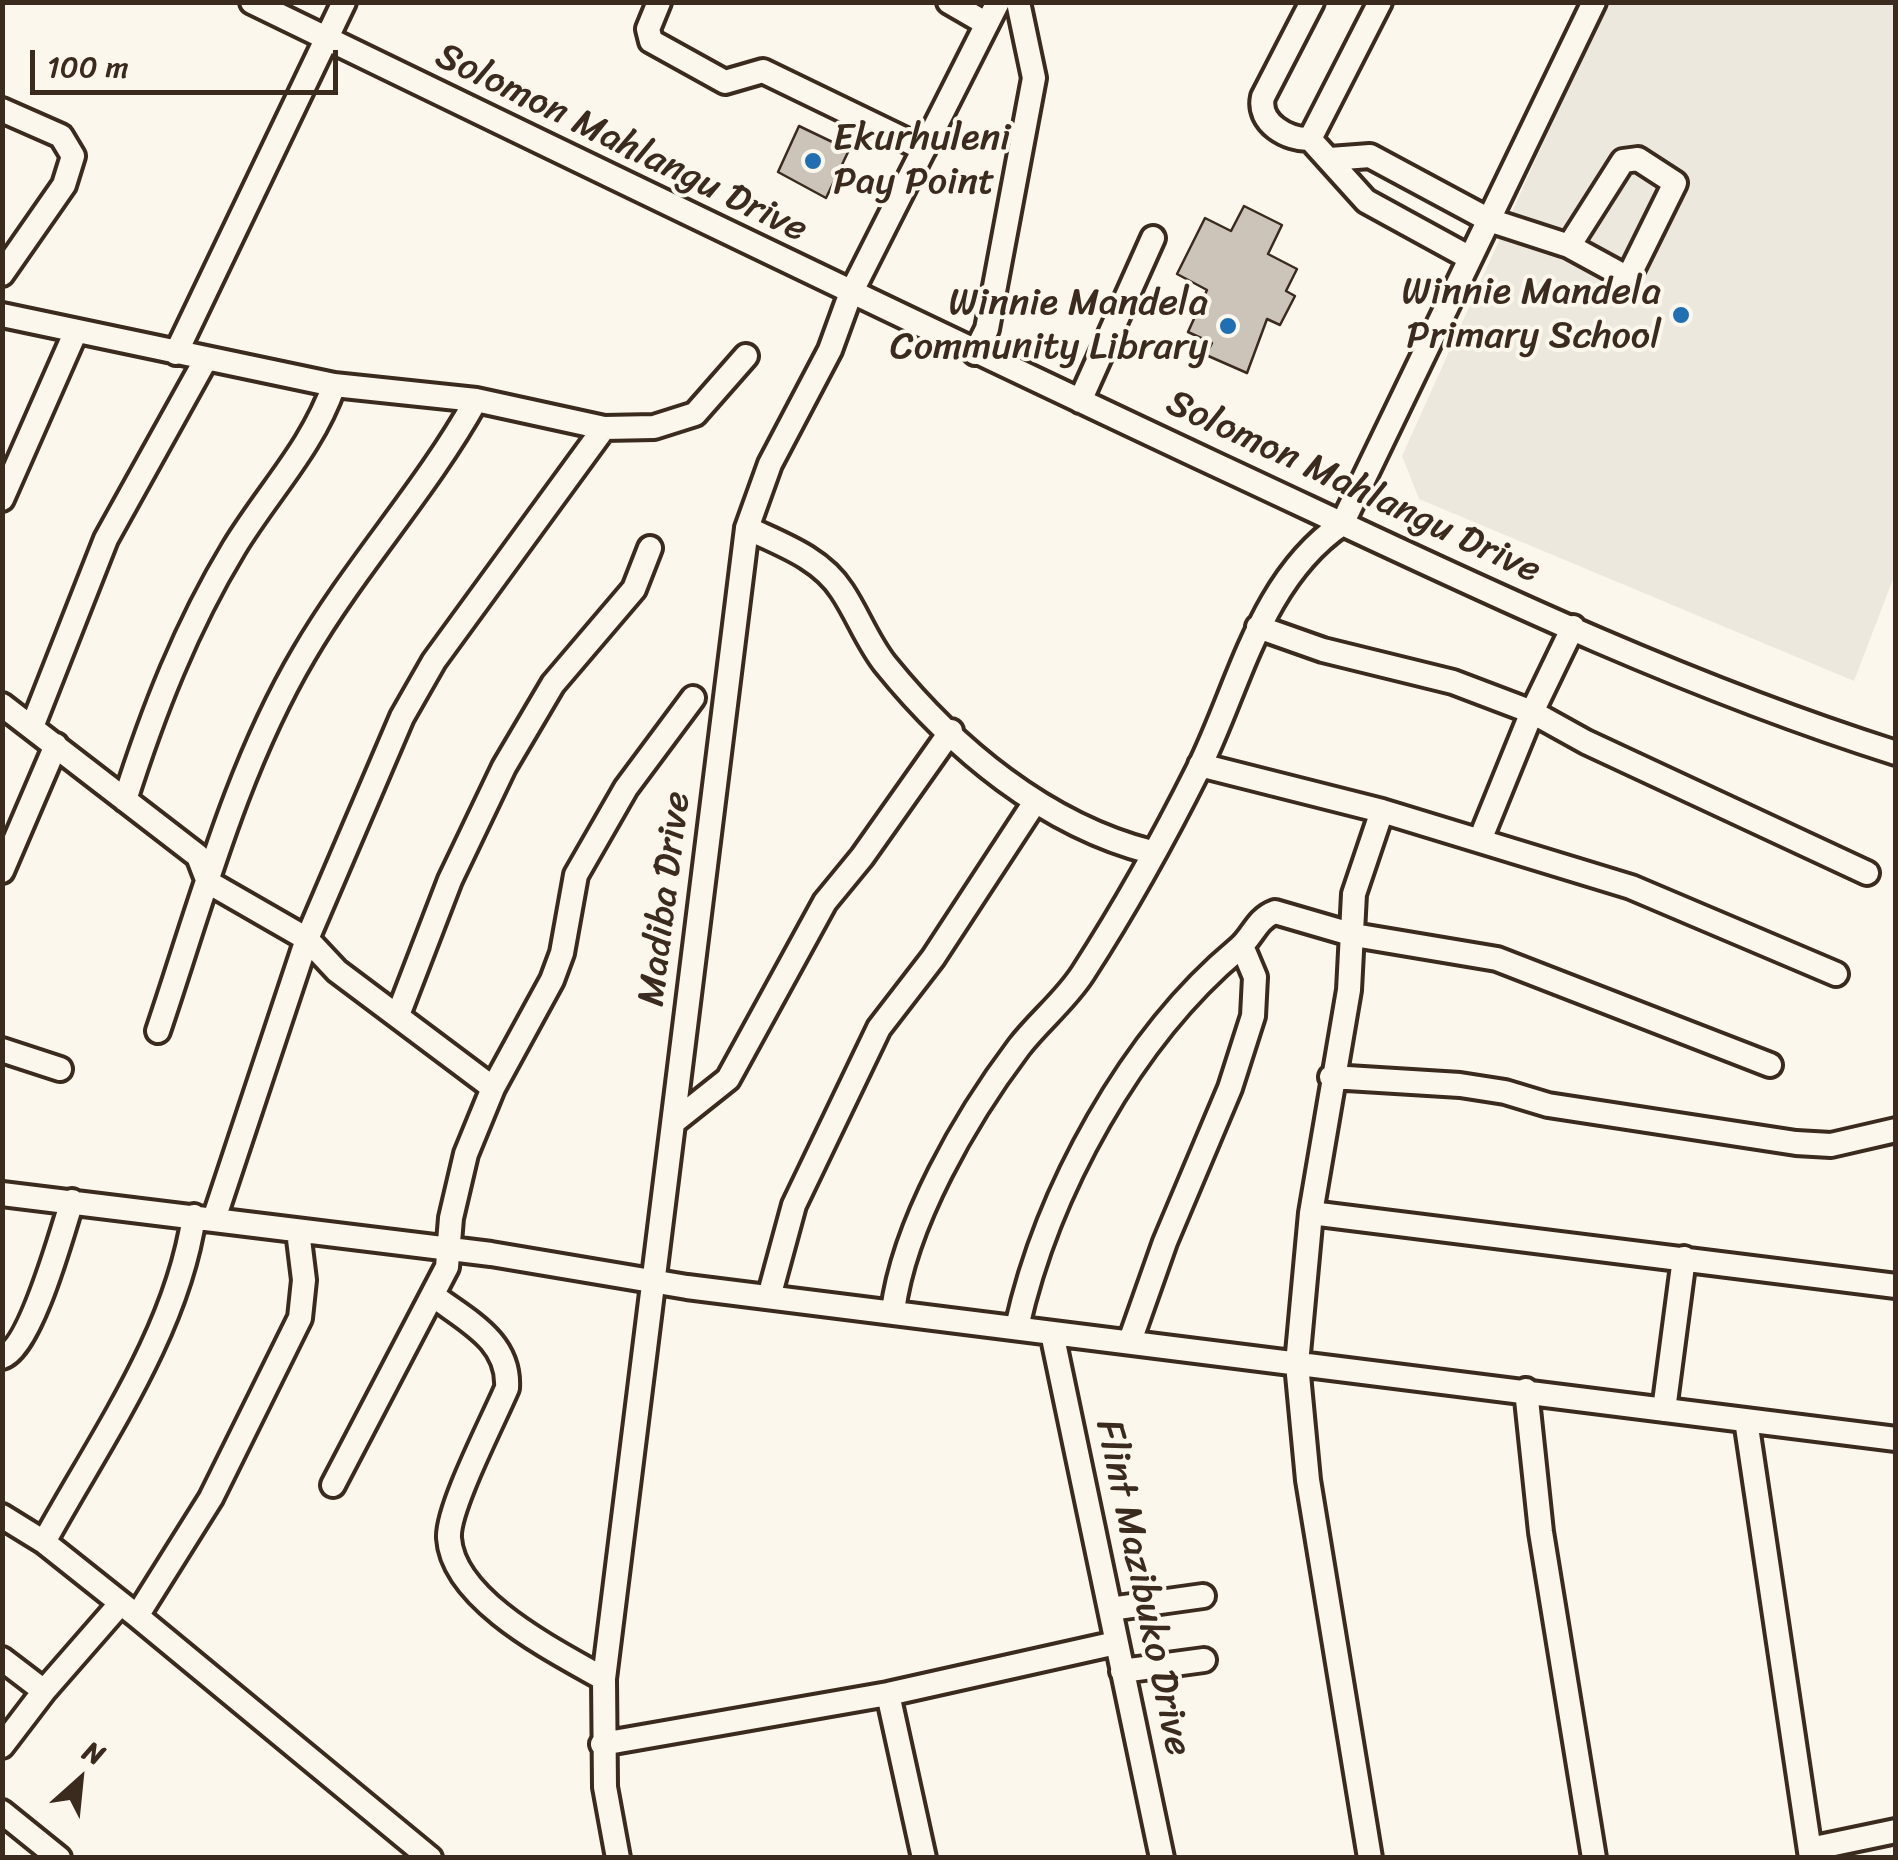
<!DOCTYPE html>
<html>
<head>
<meta charset="utf-8">
<style>
	body { margin:0 }
	#map { position:relative; width:1898px; height:1860px; overflow:hidden; background:#fbf7ec; font-family:Sriracha,sans-serif }
	canvas { display:block }
	.frame { position:absolute; inset:0; border:5px solid #3b2a1e; pointer-events:none }
	.north { position:absolute; left:30px; top:1730px; width:100px; height:100px; -webkit-text-stroke:8px #fbf7ec; paint-order:stroke; rotate:27deg; font-size:28px; font-weight:700; line-height:40px; text-align:center; color:#3b2a1e }
	.north::after { content:''; display:block; margin:auto; width:35px; height:45px; background:#3b2a1e; clip-path:polygon(50% 0,100% 100%,50% 72%,0 100%) }
	.scale { position:absolute; left:30px; top:50px; width:308px; height:45px; box-sizing:border-box; border:5px solid #3b2a1e; border-top:0; padding-left:12px; font-size:30px; line-height:35px; white-space:nowrap; color:#3b2a1e; -webkit-text-stroke:8px #fbf7ec; paint-order:stroke }
</style>
</head>
<body>
<div id="map">
<canvas width="1898" height="1860"></canvas>
<div class="frame"></div>
<div class="north">N</div>
<div class="scale">100 m</div>
</div>
<script>
const ctx = document.querySelector('canvas').getContext('2d');
ctx.lineJoin = 'round';
function paint(path, color) { ctx.fillStyle = color; ctx.fill(path, 'evenodd'); }
function strokePath(path, color, width, dash) { ctx.strokeStyle = color; ctx.lineWidth = width; ctx.lineCap = dash ? 'butt' : 'round'; ctx.setLineDash(dash || []); ctx.stroke(path); }
function label(font, color, halo, rows, align = 'center') {
  ctx.font = font + ' Sriracha,sans-serif'; ctx.lineWidth = 8; ctx.setLineDash([]); ctx.textBaseline = 'middle'; ctx.strokeStyle = halo; ctx.fillStyle = color; for (const [text, x, y, turn = 0] of rows) {
    ctx.save(); ctx.translate(x, y); ctx.rotate((+turn || 0) * Math.PI / 180); ctx.textAlign = isNaN(turn) ? turn : align; if (halo) ctx.strokeText(text, 0, 0); ctx.fillText(text, 0, 0); ctx.restore();
  }
}
paint(new Path2D(`
	M1606,3H1895V574L1854,681L1419,499L1402,456Z`), '#ede8dd');
const building = new Path2D(`
	M799,126L849,150L826,198L778,172Z
	M1244,206L1282,225L1268,254L1297,269L1286,291L1295,296L1280,325L1267,319L1247,373L1206,355L1212,343L1188,332L1207,290L1177,274L1205,218L1231,231Z`);
paint(building, '#ccc4b9');
strokePath(building, '#3b2a1e', 2.5);
const minor = new Path2D(`
	M252,2C573,158 895,314 1219,466C1440,569 1662,679 1896,753
	M659,2L648,29L651,41L725,82L763,71L924,149
	M949,2L987,24
	M1312,2L1263,97C1257,123 1288,140 1310,139L1366,201L1470,258
	M2,110L61,136L73,156L64,185L2,274
	M1310,139L1380,2
	M1330,159L1370,156L1489,220L1569,246L1624,276L1630,274L1675,183L1638,159L1623,161L1569,246
	M2,315L334,385L476,400L604,428L654,427L695,414L746,356
	M176,353L344,2
	M975,353L987,329L1034,78L1018,2
	M1080,401L1153,238
	M2,499L76,331
	M747,528C781,544 821,558 842,591C858,615 867,641 885,664C953,748 1045,825 1151,852
	M1258,627L1323,650L1453,682L1532,712L1586,742L1867,873
	M2,705L198,856L208,882L307,939L337,971L493,1088
	M32,727L106,539L206,359
	M1200,765L1382,811L1631,887L1836,974
	M125,800C153,712 186,627 234,548C268,492 312,448 334,385
	M1480,840L1532,712L1573,627
	M2,871L56,745
	M398,1015L450,880L504,767L553,684L634,589L650,548
	M158,1031C201,904 236,769 304,654C356,565 426,490 476,400
	M2,1050L60,1069
	M1331,1077L1460,1085L1505,1092L1548,1105L1796,1143L1831,1145L1896,1130
	M674,1122L728,1079L825,902L862,857L951,731
	M2,1194L491,1254L687,1287L1896,1439
	M1311,1213L1896,1286
	M214,1219L307,939L402,717L434,661L604,428
	M434,1296C467,1321 510,1341 507,1388C494,1419 447,1509 449,1538C453,1601 557,1652 604,1679
	M769,1297L794,1205L879,1028L933,958L1035,802
	M893,1311C904,1224 966,1117 1019,1047C1039,1021 1065,1001 1083,973C1123,911 1166,834 1199,768C1240,685 1260,580 1342,524L1594,2
	M1017,1327C1047,1192 1131,1038 1238,949C1253,937 1256,919 1275,912L1354,935L1497,959L1770,1065
	M1052,1333L1162,1858
	M1130,1341L1165,1242L1230,1088L1253,1016L1255,977L1242,946
	M2,1357C31,1348 62,1232 72,1201
	M1526,1390L1541,1532L1594,1858
	M1664,1410L1684,1258
	M1746,1420L1811,1858
	M333,1485L447,1267L451,1218L466,1154L493,1088L552,980L562,953L576,875L626,788L693,698
	M2,1516L44,1542L137,1616L430,1858
	M44,1542C100,1440 177,1333 194,1216
	M1110,1609L1203,1596
	M137,1616L211,1498L300,1318L304,1280L298,1231
	M2,1659L44,1691
	M1122,1671L1204,1660
	M888,1694L924,1858
	M602,1744L888,1694L1116,1643
	M2,1746L44,1691L120,1604
	M2,1812L59,1858
	M1810,1849L1896,1831
	M618,1858L605,1787L604,1679L747,528L770,464L830,350L850,295L998,2
	M1370,1858L1308,1480L1297,1364L1311,1213L1349,990L1354,894L1382,811`);
strokePath(minor, '#3b2a1e', 30);
strokePath(minor, '#fbf7ec', 22);
for (const [x, y, r, color] of [
	[813,161,10,"#1f6fb2"],
	[1681,315,10,"#1f6fb2"],
	[1228,326,10,"#1f6fb2"]
]) { const dot = new Path2D(); dot.arc(x, y, r, 0, 2 * Math.PI); ctx.fillStyle = color; ctx.fill(dot); strokePath(dot, '#fbf7ec', 4); }
label('38px', '#3b2a1e', '#fbf7ec', [
	["Ekurhuleni",833,139,"left"],
	["Pay Point",833,183,"left"],
	["Winnie Mandela",1661,293],
	["Primary School",1661,337],
	["Winnie Mandela",1208,304],
	["Community Library",1208,348]
], 'right');
label('38px', '#3b2a1e', '#fbf7ec', [
	["Solomon Mahlangu Drive",621,144,26],
	["Solomon Mahlangu Drive",1353,488,25],
	["Madiba Drive",666,899,-83],
	["Flint Mazibuko Drive",1142,1588,78]
]);
</script>
</body>
</html>
